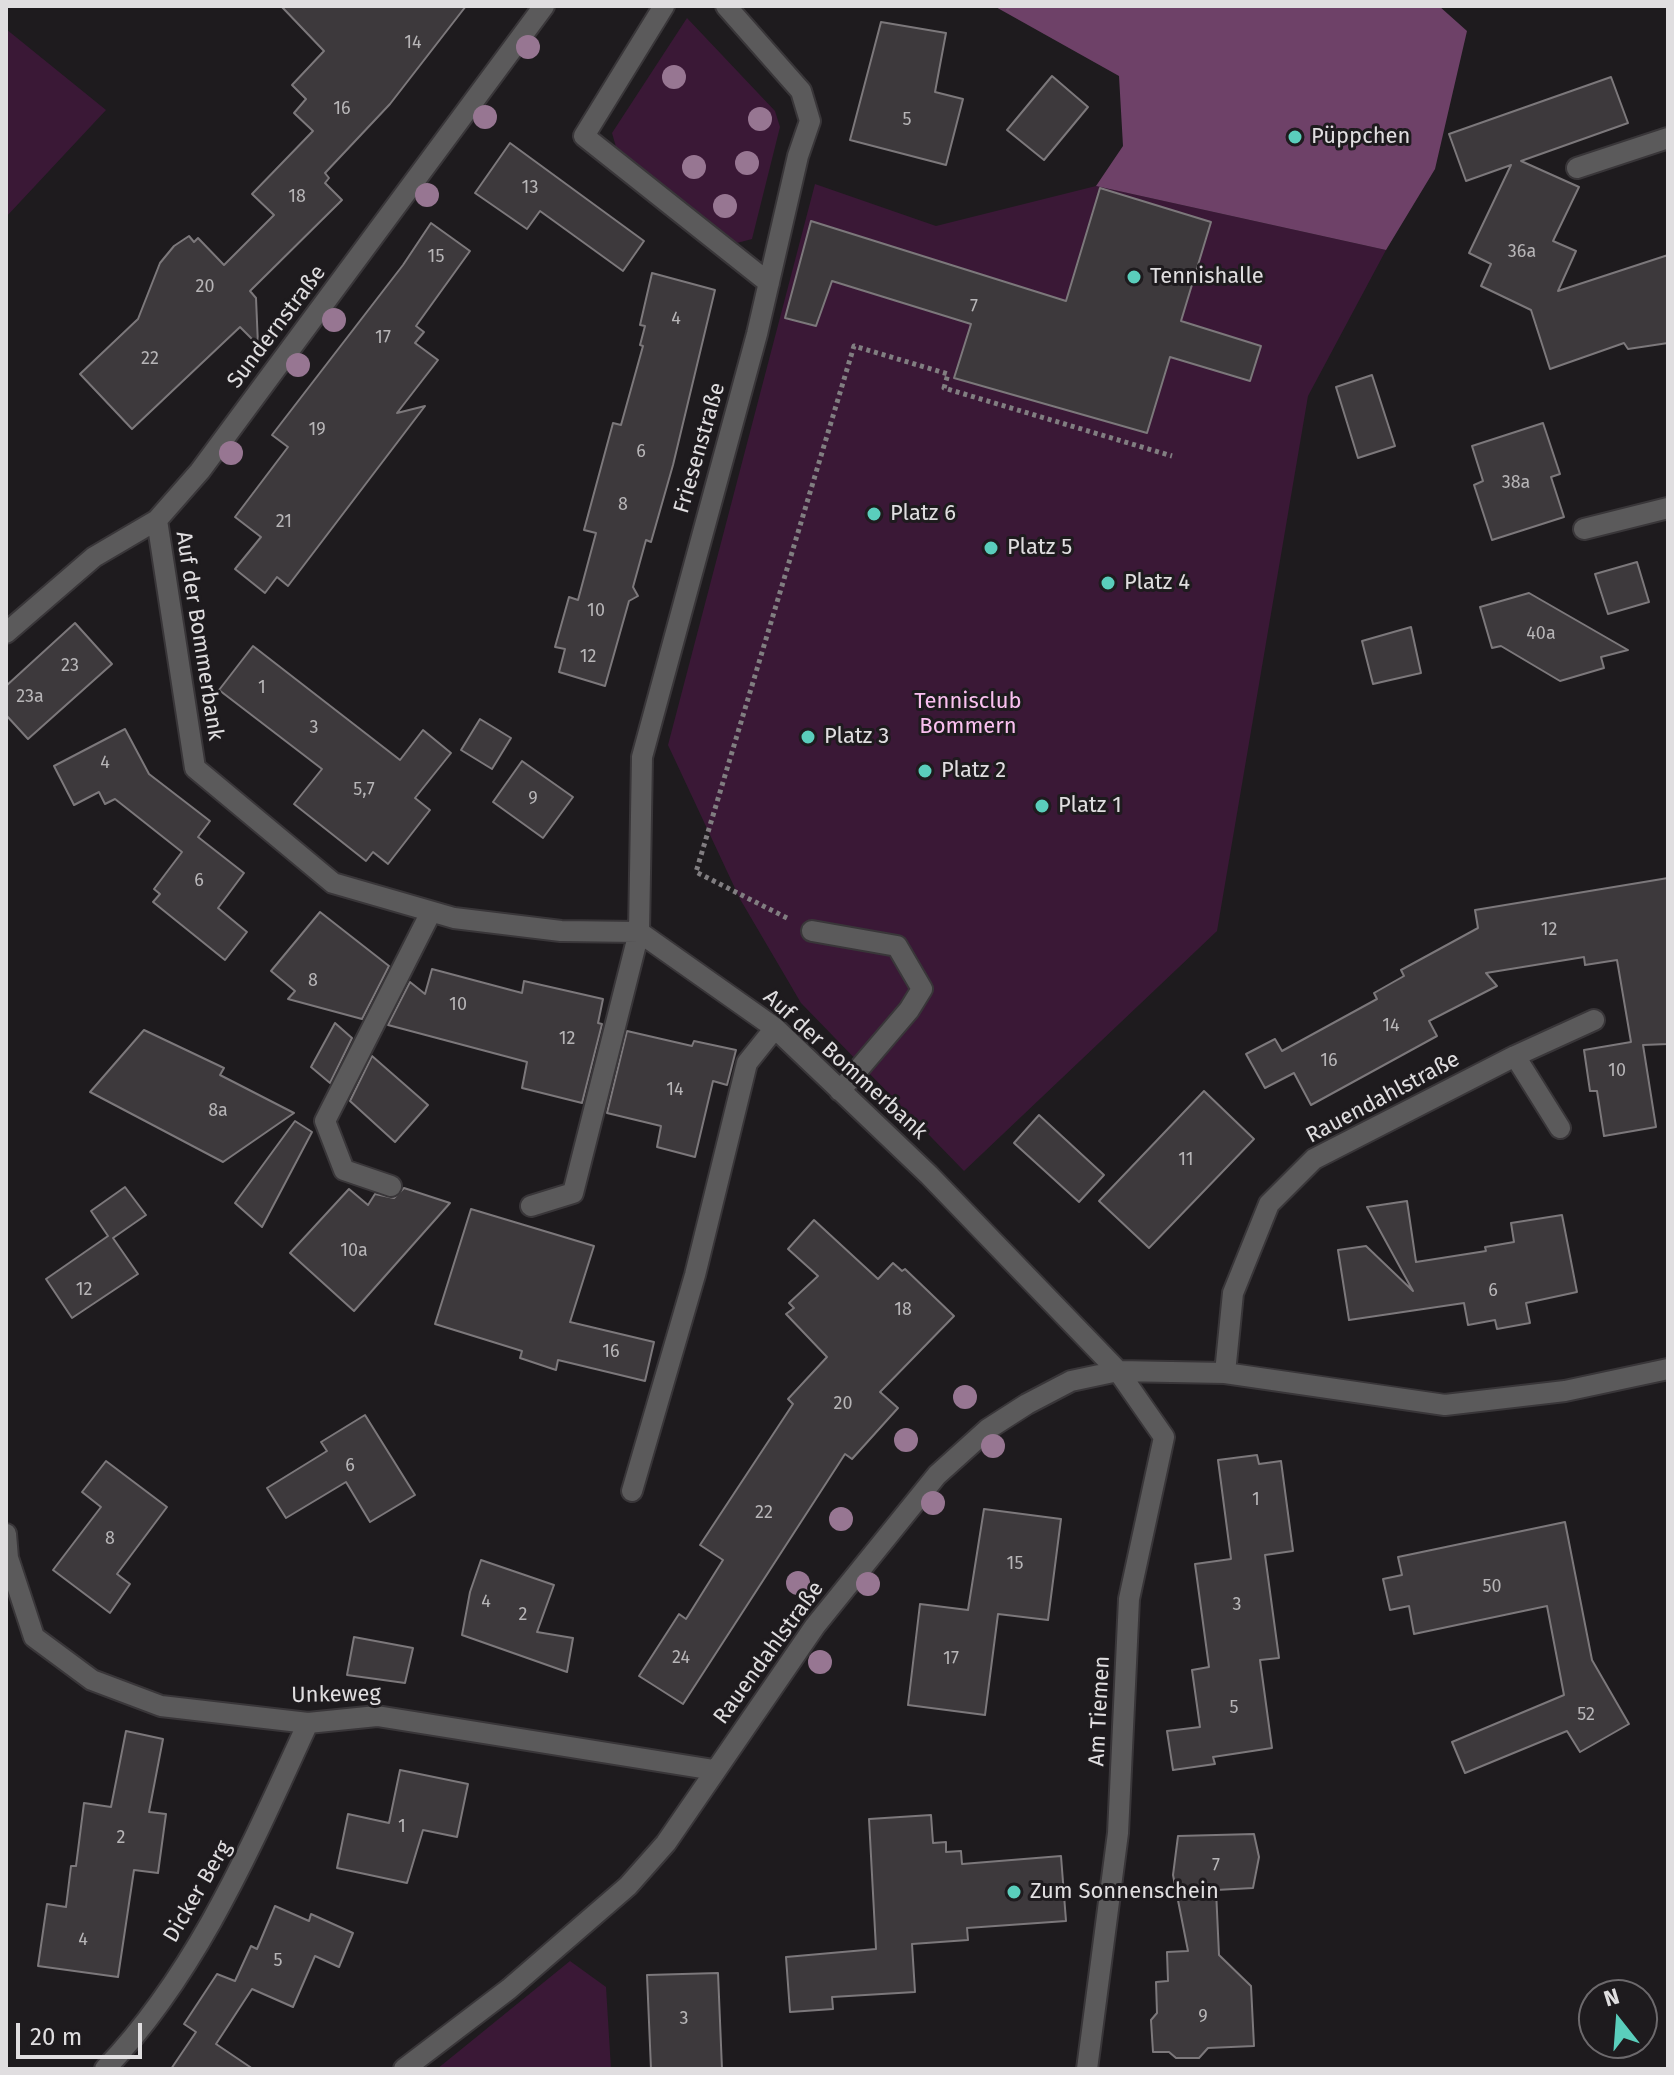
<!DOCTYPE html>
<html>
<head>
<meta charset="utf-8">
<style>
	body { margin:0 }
	#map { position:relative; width:1674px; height:2075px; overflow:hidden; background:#1e1b1e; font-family:"Fira Sans",sans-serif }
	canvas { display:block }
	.frame { position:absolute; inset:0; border:8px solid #e0dee0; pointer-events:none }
	.north { position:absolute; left:1578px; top:1979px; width:80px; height:80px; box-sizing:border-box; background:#1e1b1e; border:2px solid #6c696c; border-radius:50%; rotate:343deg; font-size:22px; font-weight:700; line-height:32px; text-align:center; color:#e0dee0 }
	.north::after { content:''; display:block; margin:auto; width:28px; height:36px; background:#5acebc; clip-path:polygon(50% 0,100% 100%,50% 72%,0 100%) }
	.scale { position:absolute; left:16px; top:2023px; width:126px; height:36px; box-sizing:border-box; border:4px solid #e0dee0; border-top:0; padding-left:10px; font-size:24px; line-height:28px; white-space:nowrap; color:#e0dee0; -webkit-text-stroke:6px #1e1b1e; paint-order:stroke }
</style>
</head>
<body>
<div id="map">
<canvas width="1674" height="2075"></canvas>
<div class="frame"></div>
<div class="north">N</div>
<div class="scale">20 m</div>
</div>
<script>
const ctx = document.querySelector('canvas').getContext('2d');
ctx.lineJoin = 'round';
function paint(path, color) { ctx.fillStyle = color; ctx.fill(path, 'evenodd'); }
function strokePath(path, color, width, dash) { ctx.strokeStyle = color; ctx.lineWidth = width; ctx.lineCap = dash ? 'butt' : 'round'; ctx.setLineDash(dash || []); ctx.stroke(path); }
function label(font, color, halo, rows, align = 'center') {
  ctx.font = font + ' "Fira Sans",sans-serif'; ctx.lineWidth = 6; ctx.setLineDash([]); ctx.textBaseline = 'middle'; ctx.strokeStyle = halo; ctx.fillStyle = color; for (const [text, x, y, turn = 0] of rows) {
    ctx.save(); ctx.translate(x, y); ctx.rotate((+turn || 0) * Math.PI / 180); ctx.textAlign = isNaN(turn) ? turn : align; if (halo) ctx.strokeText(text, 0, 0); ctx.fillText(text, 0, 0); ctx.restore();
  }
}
paint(new Path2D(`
	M687,18L775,111L780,127L752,239L733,244L616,147L612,133Z
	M6,29L106,110L6,217Z
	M815,184L936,226L1096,186L1386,250L1308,396L1217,931L964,1171L801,1003L740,899L668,745Z
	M570,1961L606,1987L611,2069H437Z`), '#3a1836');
paint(new Path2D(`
	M994,6H1439L1467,31L1435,169L1386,250L1096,186L1123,146L1119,76Z`), '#6e4168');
const building = new Path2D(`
	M281,6H466L390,104L325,173L329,178L325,183L342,200L250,291L256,298L258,345L240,327L132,429L80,374L138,319L160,263L174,246L189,236L194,242L198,238L224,265L274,215L252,194L313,131L294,113L306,99L292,85L324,51Z
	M881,22L946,33L935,92L963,99L946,165L850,140Z
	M1052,76L1088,107L1044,160L1007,130Z
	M1611,77L1628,123L1521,161L1579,187L1553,241L1576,251L1558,291L1668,255V343L1628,349L1624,343L1550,369L1531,310L1481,286L1491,264L1469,253L1511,165L1466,181L1449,134Z
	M510,143L644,241L623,271L540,211L527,229L475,193Z
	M1100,188L1211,222L1181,321L1261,346L1250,381L1170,357L1147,433L954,378L971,324L832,281L816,326L785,318L811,221L1066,301Z
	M431,223L470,251L416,326L424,332L415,343L438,360L397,413L425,406L288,586L277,577L265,593L235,569L261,537L235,517L288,447L272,435L403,265Z
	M652,273L715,290L673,465L651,542L646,540L633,587L638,596L629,601L605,686L559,672L565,649L555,647L569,597L578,600L596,533L584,530L613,423L621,425L643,346L640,345L645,326L640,325Z
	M1372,375L1395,446L1358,458L1336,387Z
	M1543,423L1560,474L1551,477L1564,517L1492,540L1474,485L1483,481L1472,446Z
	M1637,562L1649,602L1608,614L1595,574Z
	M1529,593L1628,650L1601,657L1604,668L1560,681L1501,646L1492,648L1480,607Z
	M75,623L112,664L28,739L6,715V686Z
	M1411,627L1421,673L1373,684L1362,641Z
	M253,646L400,760L423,730L451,753L415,798L430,810L388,864L373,852L366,861L294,804L322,769L219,690Z
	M480,719L511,738L492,769L461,750Z
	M125,729L149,774L210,821L198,837L244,873L218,908L247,932L225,960L153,902L160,894L154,889L182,852L115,799L105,804L99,792L74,805L54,766Z
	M522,761L573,797L543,838L493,802Z
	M1668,878V1044L1643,1045L1656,1127L1604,1136L1597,1091H1590L1584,1050L1631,1042L1617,960L1585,965L1584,957L1486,973L1497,986L1429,1021L1437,1036L1311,1105L1294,1073L1265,1088L1246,1054L1275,1039L1282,1051L1377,999L1374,993L1404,976L1401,970L1478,928L1475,910Z
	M320,912L389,966L362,1019L288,999L295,991L271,971Z
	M432,969L522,993L524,981L603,999L598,1023L602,1024L582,1103L522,1088L527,1062L388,1025L410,982L425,994Z
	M335,1023L352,1038L330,1083L311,1067Z
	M144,1030L224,1068L220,1075L294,1113L223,1162L90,1092Z
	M627,1031L692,1046L694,1041L736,1050L727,1085L713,1081L695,1157L657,1147L661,1126L607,1113Z
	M372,1056L428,1105L395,1142L350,1101Z
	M1204,1091L1254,1139L1149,1248L1099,1201Z
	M1039,1115L1104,1175L1079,1202L1014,1143Z
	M295,1121L312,1132L262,1227L235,1203Z
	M125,1187L146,1215L113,1238L138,1274L72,1318L46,1279L108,1236L91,1211Z
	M404,1188L450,1203L354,1311L290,1253L349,1189L368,1205L375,1194L394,1198Z
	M1407,1201L1416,1262L1486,1251L1485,1247L1514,1242L1511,1223L1562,1215L1577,1292L1526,1303L1530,1323L1497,1329L1495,1320L1468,1325L1464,1303L1349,1320L1338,1250L1366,1246L1413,1291L1367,1207Z
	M471,1209L594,1246L570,1322L654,1342L645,1381L558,1360L556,1370L520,1358L522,1351L435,1324Z
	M814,1220L878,1279L893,1263L902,1271L905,1269L954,1316L880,1392L898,1408L852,1459L845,1454L683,1704L639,1676L679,1614L686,1619L723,1560L700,1545L793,1404L788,1399L827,1357L786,1314L794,1308L789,1303L818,1276L788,1249Z
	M365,1415L415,1495L370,1522L346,1482L286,1518L267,1488L327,1451L321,1442Z
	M1257,1455L1259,1464L1281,1461L1293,1551L1265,1555L1279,1658L1260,1660L1272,1748L1213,1757L1215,1764L1173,1770L1167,1731L1200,1727L1192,1670L1209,1667L1195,1564L1231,1559L1218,1460Z
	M106,1461L167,1507L117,1574L130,1584L110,1613L53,1570L101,1507L82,1492Z
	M984,1509L1061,1519L1048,1620L998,1614L985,1715L908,1705L920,1604L968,1610Z
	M1565,1522L1592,1660L1629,1724L1580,1752L1567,1731L1465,1773L1452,1742L1564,1695L1547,1606L1414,1634L1409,1606L1390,1610L1383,1579L1402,1575L1398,1557Z
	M481,1560L554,1585L537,1632L573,1638L567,1672L462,1635L470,1592Z
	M354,1637L413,1648L405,1683L347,1675Z
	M126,1731L163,1739L149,1812L166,1814L158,1873L134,1870L118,1977L38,1966L47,1904L66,1907L71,1866H76L84,1803L111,1807Z
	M400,1770L468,1784L457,1837L423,1830L407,1883L337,1868L348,1814L389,1823Z
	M931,1815L933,1843L946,1842V1852L961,1851L962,1864L1061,1856L1066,1921L967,1928L968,1940L912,1944L915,1992L832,1997L833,2009L790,2012L786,1957L876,1949L869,1819Z
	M1254,1834L1259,1857L1253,1888L1216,1890L1219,1955L1251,1986L1254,2046L1208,2048L1199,2058H1176L1169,2052H1153L1151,2020L1157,2013L1156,1982L1168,1981L1167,1952L1188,1951L1173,1875L1178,1836Z
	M275,1906L309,1921L311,1914L353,1933L339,1967L315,1956L293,2007L252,1989L216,2044L253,2069H171L196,2032L184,2024L217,1974L235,1981L251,1946L257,1949Z
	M718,1973L722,2069H651L647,1975Z`);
paint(building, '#3d393c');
strokePath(building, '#7c787b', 2);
const minor = new Path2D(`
	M664,6L584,136L769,283
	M1577,168L1668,138
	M157,520L195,768L333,883L454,918L561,931L639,932L775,1028L929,1175L1118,1371L1164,1437L1129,1599L1118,1833L1087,2069
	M1584,529L1668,508
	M6,633L94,557L157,520L200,471L544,6
	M812,931L897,946L922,989L909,1010L840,1091
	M1515,1056L1560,1128
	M391,1186L344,1170L325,1121L431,912
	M531,1206L573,1193L639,932L642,757L757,334L798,156L810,121L801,91L726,6
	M1225,1373L1233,1293L1269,1204L1314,1159L1515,1056L1594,1020
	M632,1491L695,1275L747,1063L775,1028
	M6,1534L8,1558L34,1637L92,1680L161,1706L308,1723L377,1716L714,1770
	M105,2069C198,1972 252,1844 308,1723
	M404,2069L509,1989L628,1886L666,1843L815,1626L937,1475L988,1429L1027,1404L1071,1381L1118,1371L1225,1373L1445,1405L1565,1391L1668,1369`);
strokePath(minor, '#393639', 24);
strokePath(new Path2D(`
	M787,918L696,872L854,346L948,374L944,388L1172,456`), '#817e81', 5, [4, 4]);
strokePath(minor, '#5b5a5b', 20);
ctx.fillStyle = '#977692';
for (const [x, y] of [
	[528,47],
	[674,77],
	[485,117],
	[760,119],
	[747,163],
	[694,167],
	[427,195],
	[725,206],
	[334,320],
	[298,365],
	[231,453],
	[965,1397],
	[906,1440],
	[993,1446],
	[933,1503],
	[841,1519],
	[798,1583],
	[868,1584],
	[820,1662]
]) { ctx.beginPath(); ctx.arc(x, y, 12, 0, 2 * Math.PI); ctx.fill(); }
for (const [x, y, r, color] of [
	[1295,137,8,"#5acebc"],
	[1134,277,8,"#5acebc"],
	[874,514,8,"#5acebc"],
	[991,548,8,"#5acebc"],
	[1108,583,8,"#5acebc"],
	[808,737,8,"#5acebc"],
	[925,771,8,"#5acebc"],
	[1042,806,8,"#5acebc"],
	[1014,1892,8,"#5acebc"]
]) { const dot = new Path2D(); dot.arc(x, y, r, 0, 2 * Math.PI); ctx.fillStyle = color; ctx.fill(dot); strokePath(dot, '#1e1b1e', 3); }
label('18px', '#b7b5b7', null, [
	["14",413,43],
	["16",342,109],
	["5",907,120],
	["13",530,188],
	["18",297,197],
	["36a",1522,252],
	["15",436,257],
	["20",205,287],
	["7",974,307],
	["4",676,319],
	["17",383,338],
	["22",150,359],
	["19",317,430],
	["6",641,452],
	["38a",1516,483],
	["8",623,505],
	["21",284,522],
	["10",596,611],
	["40a",1541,634],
	["12",588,657],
	["23",70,666],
	["1",262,688],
	["23a",30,697],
	["3",314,728],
	["4",105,763],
	["5,7",364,790],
	["9",533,799],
	["6",199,881],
	["12",1549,930],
	["8",313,981],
	["10",458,1005],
	["14",1391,1026],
	["12",567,1039],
	["16",1329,1061],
	["10",1617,1071],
	["14",675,1090],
	["8a",218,1111],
	["11",1186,1160],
	["10a",354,1251],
	["12",84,1290],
	["6",1493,1291],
	["18",903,1310],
	["16",611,1352],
	["20",843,1404],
	["6",350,1466],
	["1",1256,1500],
	["22",764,1513],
	["8",110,1539],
	["15",1015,1564],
	["50",1492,1587],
	["4",486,1602],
	["3",1237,1605],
	["2",523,1615],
	["24",681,1658],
	["17",951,1659],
	["5",1234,1708],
	["52",1586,1715],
	["1",402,1827],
	["2",121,1838],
	["7",1216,1866],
	["4",83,1940],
	["5",278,1961],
	["9",1203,2017],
	["3",684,2019]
]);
label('22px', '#e0dee0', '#1e1b1e', [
	["Püppchen",1311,137],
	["Tennishalle",1150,277],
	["Platz 6",890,514],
	["Platz 5",1007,548],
	["Platz 4",1124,583],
	["Platz 3",824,737],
	["Platz 2",941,771],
	["Platz 1",1058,806],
	["Zum Sonnenschein",1030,1892]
], 'left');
label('22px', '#e0dee0', '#1e1b1e', [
	["Sundernstraße",277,327,-53],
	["Friesenstraße",700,448,-74],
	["Auf der Bommerbank",199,636,81],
	["Auf der Bommerbank",845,1065,42],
	["Rauendahlstraße",1383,1098,-28],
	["Rauendahlstraße",769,1653,-54],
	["Unkeweg",336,1695,-1],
	["Am Tiemen",1100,1711,-87],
	["Dicker Berg",198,1892,-60]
]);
label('22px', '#fac0f0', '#1e1b1e', [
	["Tennisclub",968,702],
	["Bommern",968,727]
]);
</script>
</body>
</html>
